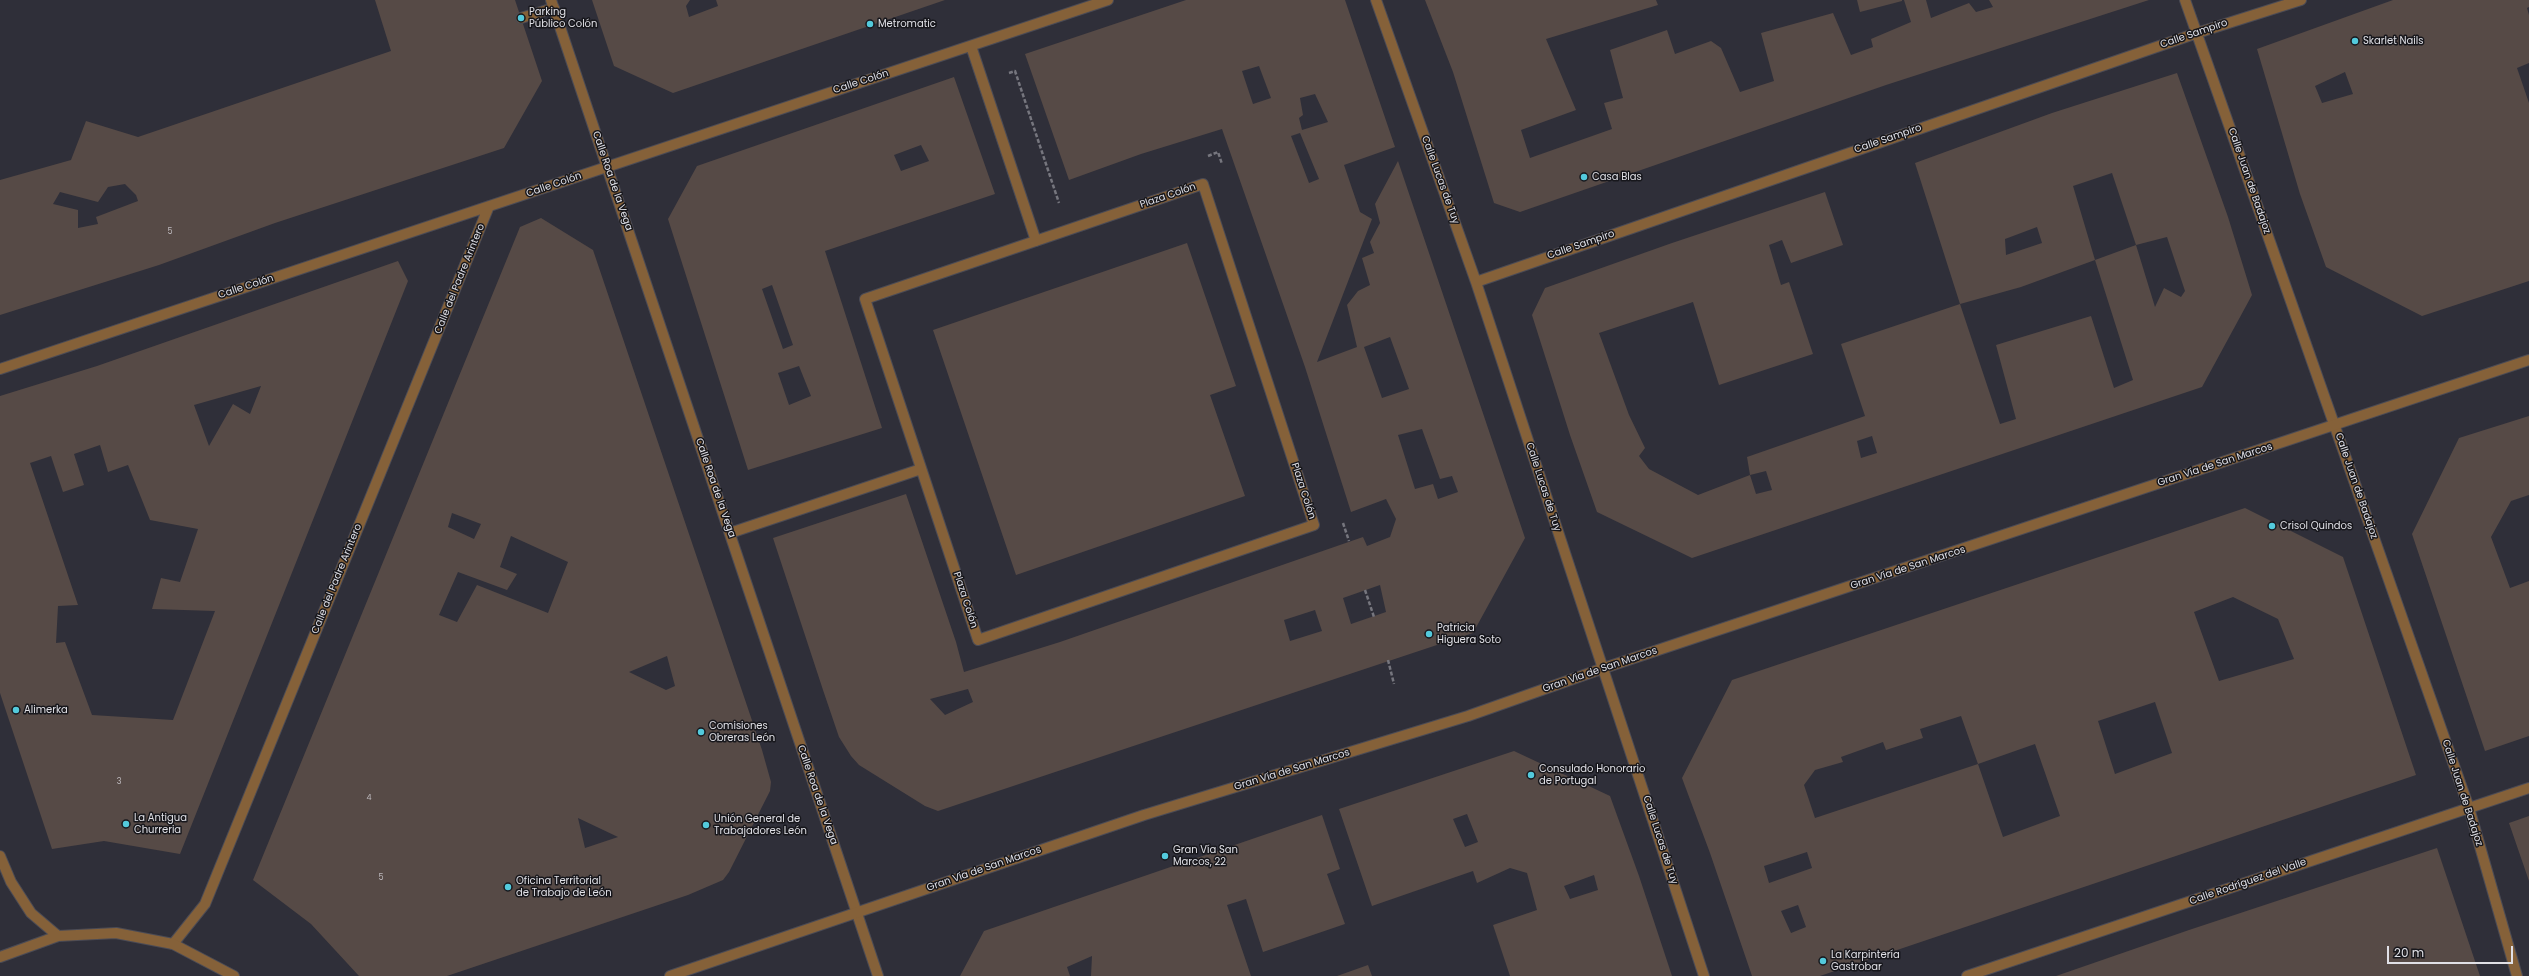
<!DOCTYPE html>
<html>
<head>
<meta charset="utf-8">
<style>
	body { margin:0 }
	#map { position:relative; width:2529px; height:976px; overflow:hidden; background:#2f2f39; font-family:Poppins,sans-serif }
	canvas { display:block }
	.scale { position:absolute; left:2387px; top:946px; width:126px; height:18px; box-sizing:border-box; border:2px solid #e0e0e6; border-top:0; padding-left:5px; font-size:12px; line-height:14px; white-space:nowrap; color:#e0e0e6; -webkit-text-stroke:3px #17171c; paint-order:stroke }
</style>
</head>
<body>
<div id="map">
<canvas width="2529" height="976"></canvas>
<div class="scale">20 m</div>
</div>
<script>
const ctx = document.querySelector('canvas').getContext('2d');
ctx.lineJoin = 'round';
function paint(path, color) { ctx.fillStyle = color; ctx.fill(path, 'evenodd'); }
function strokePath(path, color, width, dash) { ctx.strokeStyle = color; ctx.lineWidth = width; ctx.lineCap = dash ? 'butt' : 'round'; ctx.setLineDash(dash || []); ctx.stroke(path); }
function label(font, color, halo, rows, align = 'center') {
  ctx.font = font + ' Poppins,sans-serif'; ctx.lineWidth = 3; ctx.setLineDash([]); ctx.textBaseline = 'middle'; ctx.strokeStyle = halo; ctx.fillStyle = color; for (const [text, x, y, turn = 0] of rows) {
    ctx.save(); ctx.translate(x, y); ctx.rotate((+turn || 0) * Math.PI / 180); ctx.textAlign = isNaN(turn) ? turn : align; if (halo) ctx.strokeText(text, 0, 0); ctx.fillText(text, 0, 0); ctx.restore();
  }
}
paint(new Path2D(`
	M375,0H515L542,81L504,148L275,223L159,265L0,315V180L71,160L86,121L138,137L391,51ZM125,184L136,195L138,201L96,217L98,224L78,228V210L53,204L60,192L98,202L108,187Z
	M592,0H690L686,6L689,17L718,6L716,0H945L673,93L614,66Z
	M1186,0H1345L1395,147L1344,165L1360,212L1372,219L1317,362L1357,347L1347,305L1358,291L1370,285L1362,258L1374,253L1370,242L1380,223L1375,204L1398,161L1525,538L1473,633L938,811L925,806L859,765L851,756L839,737L823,690L773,538L906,494L956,642L964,672L1060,642L1363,537L1367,546L1390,537L1396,519L1386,499L1351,512L1305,367L1222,129L1141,154L1069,180L1025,54ZM1259,66L1271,98L1253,104L1242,71ZM1315,94L1328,122L1302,130L1299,118L1303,115L1300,98ZM1300,133L1319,179L1309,183L1291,136ZM1390,337L1409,389L1382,398L1364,347ZM1422,429L1440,479L1452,476L1458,492L1438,499L1433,484L1415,489L1398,435ZM1380,585L1386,612L1351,624L1343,598ZM1315,610L1322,631L1290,641L1284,620ZM968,689L973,702L945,715L930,699Z
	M1425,0H1656L1658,5L1546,39L1576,110L1521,130L1530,158L1612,129L1604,103L1623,98L1610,50L1667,30L1675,54L1711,41L1721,48L1740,92L1774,81L1761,33L1833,13L1851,55L1873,47L1871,39L1911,22L1904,0H1926L1931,18L1969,3L1976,12L1993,7L1989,0H2149L1886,85L1520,212L1494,203L1453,72Z
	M1857,0H1902V1L1860,12Z
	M2393,0H2529V7L2527,8L2529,15V63L2517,68L2529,103V281L2422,316L2326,267L2300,194L2257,49ZM2345,72L2353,94L2322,103L2315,86Z
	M2177,73L2228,217L2252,295L2202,387L1692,558L1597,512L1570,435L1532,315L1545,288L1672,243L1825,192L1843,245L1791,263L1782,240L1769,245L1781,285L1789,282L1813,354L1719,385L1693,302L1599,333L1629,415L1645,448L1639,456L1649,469L1698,495L1750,475L1756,494L1772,490L1766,471L1750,475L1747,457L1865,416L1841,344L1960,304L2000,424L2016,419L1996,345L2091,316L2114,388L2133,380L2095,260L2136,245L2155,307L2164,288L2181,297L2185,291L2167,237L2136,245L2112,173L2073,186L2095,260L2021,287L1960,304L1915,163L2052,113ZM2037,227L2042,243L2006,255L2005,239ZM1872,436L1877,453L1861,458L1857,441Z
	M954,77L995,194L825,251L882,428L748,470L668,219L697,166ZM921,145L929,161L901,171L894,155ZM772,285L793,345L783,349L762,289ZM799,366L811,396L789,405L778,373Z
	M541,218L593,250L762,750L771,782L770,791L729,872L723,880L688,895L447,976H359L311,924L253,880L520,227ZM452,513L481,524L474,539L448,527ZM511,536L568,562L548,613L477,585L457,622L439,615L458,572L507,590L517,574L500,567ZM667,656L675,686L666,690L629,672ZM578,818L618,837L585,848Z
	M1187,243L1236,386L1210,395L1245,496L1016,575L933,330Z
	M398,261L408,281L180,854L104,841L52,849L0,693V396L97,366ZM261,386L250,414L233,404L209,446L194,405ZM100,445L108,472L128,465L150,520L198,529L180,582L161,578L152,609L215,611L173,720L92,715L65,642L56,643L58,606L78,605L30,463L51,456L63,492L84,485L74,454Z
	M2529,416V495L2511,501L2491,537L2510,588L2529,581V736L2485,751L2412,534L2459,438Z
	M2245,508L2343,557L2416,775L1820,976H1752L1710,853L1682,778L1732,680ZM2233,597L2278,619L2294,659L2219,681L2194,612ZM2155,702L2172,753L2115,774L2098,721ZM1961,716L1978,764L2035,744L2060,816L2003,837L1978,764L1815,818L1804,785L1815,770L1843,762L1841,757L1883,742L1886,750L1923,738L1920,729ZM1807,852L1812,868L1769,883L1764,866ZM1798,905L1806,927L1791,933L1781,911Z
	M1514,751L1610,796L1639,876L1672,976H1510L1493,925L1537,910L1527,873L1510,868L1477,883L1473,871L1372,906L1339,809ZM1467,814L1478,842L1465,847L1453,819ZM1594,875L1598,890L1570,899L1564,886Z
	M1322,815L1340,869L1327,874L1345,924L1263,952L1246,899L1227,905L1251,976H1091L1092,956L1067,967L1070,976H960L984,931Z
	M2529,816V881L2509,823Z
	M2437,848L2480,976H2056L2189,930Z
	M1368,965L1372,976H1337Z`), '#564a46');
const service = new Path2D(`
	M521,18L554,8`);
const minor = new Path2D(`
	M551,0L878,976
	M1376,0L1476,282L1704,976
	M2185,0L2469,808L2517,976
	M971,46L1036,241
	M1203,184L1314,525L978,640L865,299Z
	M1476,282L2197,33L2301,0
	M0,369L1108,0
	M730,533L921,469
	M173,944L205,904L489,206
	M1967,976L2529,788`);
const tertiary = new Path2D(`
	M0,856L11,882L31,913L58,936
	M0,957L58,936L116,933L173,944L234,976
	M670,976L1144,815L1468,716L1604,668L2529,360`);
strokePath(service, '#4b4b55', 12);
strokePath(minor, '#4b4b55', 12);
strokePath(tertiary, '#4b4b55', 12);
strokePath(new Path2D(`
	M1009,73L1015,71L1059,203
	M1208,156L1218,152L1222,164
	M1343,523L1349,541
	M1365,590L1374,617
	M1388,660L1394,684`), '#76767e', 2.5, [4, 2]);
strokePath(service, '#856139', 10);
strokePath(minor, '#856139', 10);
strokePath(tertiary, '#856139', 10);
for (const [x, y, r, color] of [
	[521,18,4,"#53cadc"],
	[870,24,4,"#53cadc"],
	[2355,41,4,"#53cadc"],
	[1584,177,4,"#53cadc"],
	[2272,526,4,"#53cadc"],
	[1429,634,4,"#53cadc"],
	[16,710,4,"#53cadc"],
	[701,732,4,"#53cadc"],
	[1531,775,4,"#53cadc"],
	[126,824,4,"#53cadc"],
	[706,825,4,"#53cadc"],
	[1165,856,4,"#53cadc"],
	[508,887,4,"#53cadc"],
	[1823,961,4,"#53cadc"]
]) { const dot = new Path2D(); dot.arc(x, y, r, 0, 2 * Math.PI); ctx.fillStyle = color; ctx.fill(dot); strokePath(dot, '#17171c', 1.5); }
label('8px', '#bebabe', null, [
	["5",170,232],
	["3",119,782],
	["4",369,798],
	["5",381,878]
]);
label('10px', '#e0e0e6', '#17171c', [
	["Parking",529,12],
	["Público Colón",529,24],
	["Metromatic",878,24],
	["Skarlet Nails",2363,41],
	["Casa Blas",1592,177],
	["Crisol Quindos",2280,526],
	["Patricia",1437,628],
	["Higuera Soto",1437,640],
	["Alimerka",24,710],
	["Comisiones",709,726],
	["Obreras León",709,738],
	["Consulado Honorario",1539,769],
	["de Portugal",1539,781],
	["La Antigua",134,818],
	["Churreria",134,830],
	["Unión General de",714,819],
	["Trabajadores León",714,831],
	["Gran Vía San",1173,850],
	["Marcos, 22",1173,862],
	["Oficina Territorial",516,881],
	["de Trabajo de León",516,893],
	["La Karpintería",1831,955],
	["Gastrobar",1831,967]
], 'left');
label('10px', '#e0e0e6', '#17171c', [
	["Calle Sampiro",2194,34,-19],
	["Calle Colón",861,82,-18],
	["Calle Sampiro",1888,139,-19],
	["Calle Lucas de Tuy",1440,180,70],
	["Calle Roa de la Vega",612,181,71],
	["Calle Juan de Badajoz",2249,181,71],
	["Calle Colón",554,185,-19],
	["Plaza Colón",1168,196,-19],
	["Calle Sampiro",1581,245,-19],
	["Calle del Padre Arintero",460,279,-68],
	["Calle Colón",246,287,-18],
	["Gran Vía de San Marcos",2215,465,-18],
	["Calle Juan de Badajoz",2356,486,71],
	["Calle Lucas de Tuy",1543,487,72],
	["Calle Roa de la Vega",715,488,71],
	["Plaza Colón",1303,491,72],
	["Gran Vía de San Marcos",1908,568,-18],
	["Calle del Padre Arintero",337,579,-68],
	["Plaza Colón",965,600,72],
	["Gran Vía de San Marcos",1600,670,-19],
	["Gran Vía de San Marcos",1292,770,-17],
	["Calle Juan de Badajoz",2462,793,72],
	["Calle Roa de la Vega",817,795,71],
	["Calle Lucas de Tuy",1660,840,72],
	["Gran Vía de San Marcos",984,869,-19],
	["Calle Rodríguez del Valle",2248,882,-19]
]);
</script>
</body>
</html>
